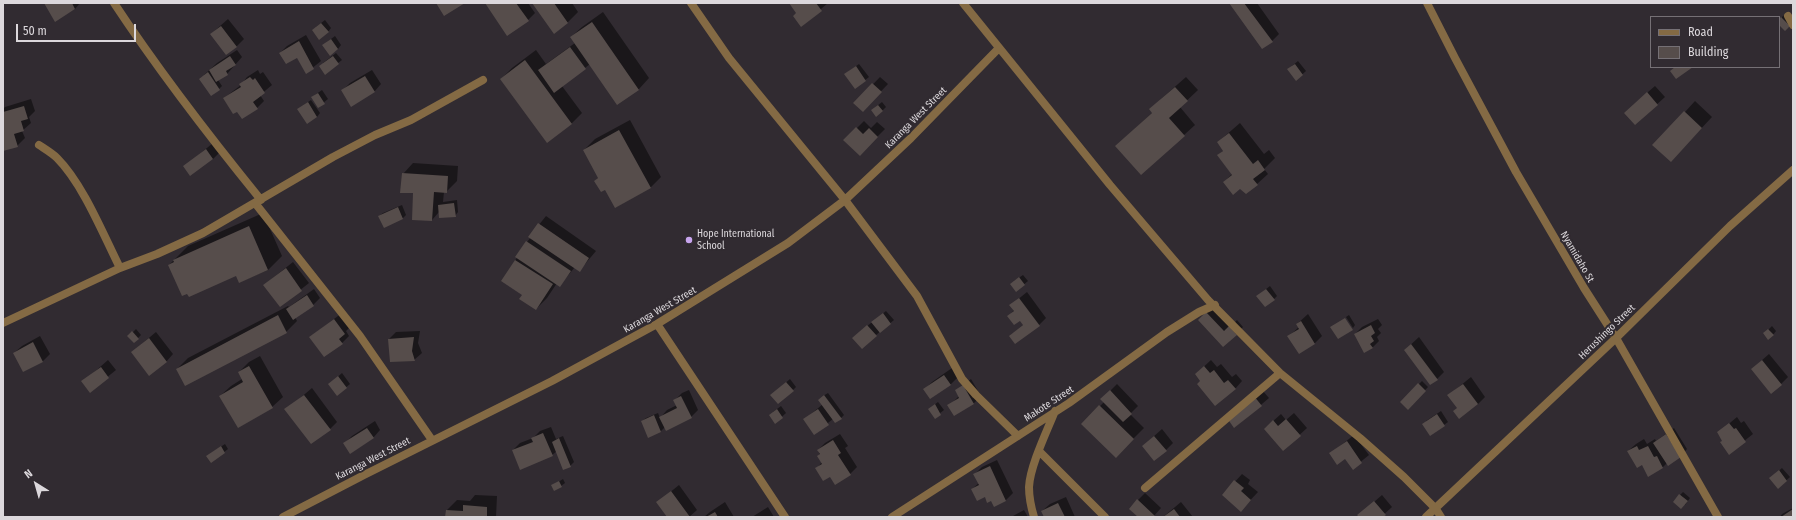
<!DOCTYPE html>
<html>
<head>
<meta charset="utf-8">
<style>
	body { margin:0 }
	#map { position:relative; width:1796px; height:520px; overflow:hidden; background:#312b31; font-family:"Fira Sans Condensed",sans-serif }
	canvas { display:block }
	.frame { position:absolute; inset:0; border:4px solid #dcd8dc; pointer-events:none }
	.legend { position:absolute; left:1650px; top:16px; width:130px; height:52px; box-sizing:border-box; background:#312b31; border:1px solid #757075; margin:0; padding:5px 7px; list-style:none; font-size:12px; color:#dcd8dc }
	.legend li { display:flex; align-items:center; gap:8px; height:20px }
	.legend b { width:20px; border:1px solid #757075 }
	.north { position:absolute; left:16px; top:464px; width:40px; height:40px; -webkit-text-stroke:3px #312b31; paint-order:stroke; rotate:323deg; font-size:11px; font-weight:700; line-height:16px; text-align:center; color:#dcd8dc }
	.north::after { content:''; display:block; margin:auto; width:14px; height:18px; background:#dcd8dc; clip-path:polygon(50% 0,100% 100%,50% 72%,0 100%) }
	.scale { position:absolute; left:16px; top:24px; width:120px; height:18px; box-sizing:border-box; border:2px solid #dcd8dc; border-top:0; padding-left:5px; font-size:12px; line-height:14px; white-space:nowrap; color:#dcd8dc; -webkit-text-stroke:3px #312b31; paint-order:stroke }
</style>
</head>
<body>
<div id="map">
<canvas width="1796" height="520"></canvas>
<div class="frame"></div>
<ul class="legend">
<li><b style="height:5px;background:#846a44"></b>Road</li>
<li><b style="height:11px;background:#564d4b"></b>Building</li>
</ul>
<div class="north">N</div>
<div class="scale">50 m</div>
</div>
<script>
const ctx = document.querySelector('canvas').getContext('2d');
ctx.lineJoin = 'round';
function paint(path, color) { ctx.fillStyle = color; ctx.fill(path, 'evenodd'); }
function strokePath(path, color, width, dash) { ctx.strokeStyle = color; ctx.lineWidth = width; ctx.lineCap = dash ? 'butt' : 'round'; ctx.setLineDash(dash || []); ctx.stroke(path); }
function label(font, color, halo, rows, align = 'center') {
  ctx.font = font + ' "Fira Sans Condensed",sans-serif'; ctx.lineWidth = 4; ctx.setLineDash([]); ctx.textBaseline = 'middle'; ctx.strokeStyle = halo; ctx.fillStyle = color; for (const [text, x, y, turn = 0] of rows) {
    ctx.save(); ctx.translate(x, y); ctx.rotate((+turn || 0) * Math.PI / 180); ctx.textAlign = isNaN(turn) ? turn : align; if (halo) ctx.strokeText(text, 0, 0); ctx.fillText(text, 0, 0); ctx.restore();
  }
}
paint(new Path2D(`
	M45,3H80L75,9L56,20Z
	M486,3H528L535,13L528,20Z
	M533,3H572L578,12L568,22L554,32Z
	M790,3H828L801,26L797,12Z
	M1230,3H1257L1279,34L1272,41Z
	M603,12L649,78L639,89L617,104L590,64L562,86L582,113L572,123L547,142L501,79L512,68L536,50L546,64L575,43L571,37L582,27Z
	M1785,14L1793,22L1785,30L1779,23V20Z
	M228,19L244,39L236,47L211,34Z
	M325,20L331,28L328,32L316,27Z
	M306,35L321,61L306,73L297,57L280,53L287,46Z
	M335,36L341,45L338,49L327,42Z
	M237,50L242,57L227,74L218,80L222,86L219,89L204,75L217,63Z
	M336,53L342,60L338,63H323Z
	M1298,61L1306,71L1296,80L1292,66Z
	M859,64L869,77L855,88L849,71Z
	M258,70L260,74L263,72L272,85L260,95L264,101L257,108L224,98L241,85L247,77Z
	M372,70L381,84L374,92L343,90L350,83Z
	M880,77L888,84L863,110L855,103Z
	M1186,77L1198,90L1180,107L1195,125L1141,174L1116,146L1153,112L1161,99Z
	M1655,86L1665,97L1635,124L1633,105Z
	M322,90L328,99L318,107L312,97Z
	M31,99L35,111L29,117L31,123L22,131L25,138L17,146L3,150V109L5,107Z
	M311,100L320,113L317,117L298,109Z
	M1695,101L1712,117L1681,150L1685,112Z
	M882,102L886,107L882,111L872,110Z
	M630,120L661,177L651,187L616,207L605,189L595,181L599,177L584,150L595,139Z
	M864,121L871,128L877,122L885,129L860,154L845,140Z
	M1240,123L1264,154L1269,150L1275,158L1264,169L1268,174L1257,184L1240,188L1224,182L1232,174L1218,155L1224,150L1218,142Z
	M213,143L220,152L213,159L185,166Z
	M413,163L458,166L457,181L446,192H444L443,202L457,200L458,212L455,216L439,212L432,220L403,174Z
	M402,205L406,215L403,218L379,216L383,213Z
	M263,213L282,256L268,270L240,282L236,274L169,265L188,246Z
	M546,216L596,251L580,270L575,267L560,285L557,283L547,298L536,309L524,294L502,281L527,242L531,237L530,236Z
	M293,262L309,283L280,306L264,285Z
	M1023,275L1028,281L1016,291L1014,281Z
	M1270,286L1277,296L1274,299L1261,293Z
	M314,289L320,298L313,305L295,317L297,321L286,332L177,369L188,358L288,306L289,307Z
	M1027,292L1046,318L1039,325L1010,336L1024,324L1020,320L1009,316L1014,310L1011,305Z
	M1214,305L1232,325L1237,320L1243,327L1223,346L1199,320Z
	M886,311L894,320L876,335L861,331Z
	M342,313L351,326L346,331L349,336L342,343L310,337Z
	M1308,314L1322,336L1315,343L1299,353L1289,336L1299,327L1297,324Z
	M1349,315L1355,325L1353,328L1346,317Z
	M1378,319L1382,325L1378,329L1381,333L1377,337L1379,341L1372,348L1355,334L1362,327Z
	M1772,326L1776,331L1773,335L1768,330Z
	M136,329L141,335L134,342L129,336Z
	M420,331L418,343L422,353L414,360L389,339L396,332Z
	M156,332L173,354L166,362L132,352Z
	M40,336L50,354L43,361L24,371L14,353L22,346Z
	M1419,337L1444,372L1437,379L1405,350Z
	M1769,354L1788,377L1781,384L1752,369Z
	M260,356L283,397L272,407L220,396L231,386L242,379L239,372L249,362Z
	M108,360L116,370L90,391L83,382Z
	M1211,360L1217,367L1221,364L1232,377L1236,374L1242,381L1235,389L1202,381L1196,374Z
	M952,368L958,377L951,384L931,397L925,389L932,382Z
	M342,373L350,384L338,394L333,381Z
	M1471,377L1485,397L1478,404L1458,408L1449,395Z
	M790,379L796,387L793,390L775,392Z
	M971,379L981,396L974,403L954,415L949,406L959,396L956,391Z
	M1422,381L1428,387L1408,408L1401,402Z
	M1117,384L1138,406L1130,414L1144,428L1116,456L1083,424L1104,402L1102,399Z
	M312,388L337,422L330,429L286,410Z
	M689,390L698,410L691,417L665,427L661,431L642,421L646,418L658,413L660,418L667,410L677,405L674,401L682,393Z
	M1262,390L1269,398L1235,427Z
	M828,393L844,415L841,418L833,419L815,433L805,419L823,404V396Z
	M938,402L944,410L935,417L929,409Z
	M781,406L786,413L775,423L773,412Z
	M1441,411L1448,422L1430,435L1426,421Z
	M1294,413L1307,428L1283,450L1272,422L1281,414L1286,420Z
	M1737,417L1741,423L1744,421L1753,434L1729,453L1718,433Z
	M375,421L380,430L373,438L345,443L352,436Z
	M551,427L556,439L563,436L574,462L570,466L557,451L552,455L513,450L520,443L533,438L540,431Z
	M1674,428L1687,449L1680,457L1667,463L1663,467L1642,464L1628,451L1636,444L1644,439L1647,444L1655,439L1656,441Z
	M1162,429L1173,443L1166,450L1143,446Z
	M840,434L848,446L845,448L857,467L850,474L830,475L817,468L822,462L818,450L825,443Z
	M1354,435L1369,455L1353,468L1346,458L1331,453Z
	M225,444L228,449L211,462V453Z
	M997,460L1013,493L1006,500H991L972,489L979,483L975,474L982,467Z
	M1782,468L1790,477L1778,488L1774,475Z
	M1242,474L1250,480L1248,484L1258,492L1241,510L1223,495Z
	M563,479L565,483L561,486H552Z
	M679,485L697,510L689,517H668L658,502Z
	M1683,492L1690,498L1685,505L1680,495Z
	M1145,493L1161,508L1153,517H1140L1138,500Z
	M475,495L497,496L496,517H446L447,510L457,500L470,501Z
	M1382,495L1392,507L1381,517H1361L1359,515Z
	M1066,497L1075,517H1045L1042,511L1050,504Z
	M725,502L734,517H704L710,512Z
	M1181,502L1193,517H1163Z
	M768,507L774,517H752Z
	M1793,508V517H1780L1782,514Z
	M1024,510L1028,517H1013V516Z`), '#0007');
paint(new Path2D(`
	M44,3H72L75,9L55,22Z
	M436,3H465L444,16Z
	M485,3H516L529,21L507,36Z
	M532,3H554L568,23L554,34Z
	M789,3H816L822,11L801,27L793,16L796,13Z
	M1229,3H1244L1273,42L1262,49Z
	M1781,17L1790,26L1785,31L1779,25V19Z
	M592,22L639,90L617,105L570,37Z
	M321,23L329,32L319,40L312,30Z
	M221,26L237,47L226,55L210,34Z
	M331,39L338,49L330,56L322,45Z
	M299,41L314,69L306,74L297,58L286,64L279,53Z
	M570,47L586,69L554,93L538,70Z
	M230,56L236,65L226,71L228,75L216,82L209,70Z
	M333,56L339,64L325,75L319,66Z
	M525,60L572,124L547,143L500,79Z
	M1295,64L1303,75L1296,81L1287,69Z
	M856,66L866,81L855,89L844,74Z
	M1675,67H1693L1676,79L1670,71Z
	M208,72L220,90L211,96L199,79Z
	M365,76L375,92L351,107L341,90Z
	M250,77L253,80L255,78L265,93L253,102L258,109L242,119L237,112L233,114L223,98L241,87L239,84Z
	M872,83L882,92L863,112L853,103Z
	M1175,87L1188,101L1169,118L1185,136L1141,175L1115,146L1152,113L1149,109Z
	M1647,92L1658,105L1635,125L1624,113Z
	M318,93L325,104L318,108L311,97Z
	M308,102L317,117L307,124L297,109Z
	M878,105L883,111L876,117L871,110Z
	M24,106L28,119L21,121L24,131L14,134L18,147L3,151V112Z
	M1684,111L1702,128L1671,162L1652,145Z
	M856,127L863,134L869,128L878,137L860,156L843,140Z
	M619,130L651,188L615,208L605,190L601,192L594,181L598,178L583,150Z
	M1229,133L1253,164L1258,160L1265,170L1253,179L1258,185L1246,194L1240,189L1233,195L1223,182L1232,175L1217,155L1223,151L1217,142Z
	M206,149L213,159L190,176L183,166Z
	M402,173L448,176L447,193L434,192L432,221L412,220L413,193H400Z
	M454,203L456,217L439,218L438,205Z
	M398,207L403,219L384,228L378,216Z
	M538,223L589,258L580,272L528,237Z
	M249,226L268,270L239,283L236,276L189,297L187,294L182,296L168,265L174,262L173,260Z
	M526,241L571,271L560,287L515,257Z
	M515,260L553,284L536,310L519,299L522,295L501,281Z
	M286,268L302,291L280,307L263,285Z
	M1019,277L1025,285L1016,292L1010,284Z
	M1266,289L1275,300L1265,307L1256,296Z
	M307,295L314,306L293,320L286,309Z
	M1019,298L1040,326L1015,344L1009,336L1023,325L1020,321L1014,325L1007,316L1014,311L1009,305Z
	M1206,312L1224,331L1229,326L1237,335L1223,347L1198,320Z
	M883,313L891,324L880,333L871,322Z
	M278,315L287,333L185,386L176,369Z
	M1345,318L1353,330L1338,339L1330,327Z
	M334,319L345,334L339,339L343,344L324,357L309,337Z
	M1301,321L1315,344L1299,354L1287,336L1299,329L1296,324Z
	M867,325L877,336L862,349L852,338Z
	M1371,325L1375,333L1371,336L1374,341L1370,344L1373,348L1364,353L1354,334Z
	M1768,329L1774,335L1768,340L1763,333Z
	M132,331L139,339L134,343L127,336Z
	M414,337L412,351L415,361L390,362L388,339Z
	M149,338L167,362L149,376L131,352Z
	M33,342L43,362L23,372L13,353Z
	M1411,344L1438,380L1430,385L1404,350Z
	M1762,360L1782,385L1771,394L1751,369Z
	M249,366L273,408L238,428L219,396L243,382L238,372Z
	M1204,366L1210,373L1214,370L1224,383L1228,380L1236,389L1215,406L1197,384L1200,381L1195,374Z
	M101,367L109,378L90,393L81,381Z
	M944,375L951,385L930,399L923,389Z
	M338,376L347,388L337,396L328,384Z
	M786,382L794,391L778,404L770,395Z
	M1418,383L1426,391L1408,410L1400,402Z
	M1463,384L1478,404L1459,419L1453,411L1457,408L1447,395Z
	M963,385L974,404L954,416L947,405L959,398L955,390Z
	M1110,390L1132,414L1123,422L1100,399Z
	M304,395L331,430L311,444L284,409Z
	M824,395L842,419L835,423L818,400Z
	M681,396L692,418L666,431L659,417L677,408L673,400Z
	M1254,396L1262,406L1234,428L1227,418Z
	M935,404L941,415L935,419L928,409Z
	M1099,405L1134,439L1116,458L1081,424Z
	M777,409L783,418L775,424L769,415Z
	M818,409L829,425L814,435L803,419Z
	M1437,414L1445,426L1430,436L1422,424Z
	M654,415L661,432L648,438L641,421Z
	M1286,419L1301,436L1283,451L1264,429L1273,420L1278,426Z
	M1729,423L1734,429L1736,428L1746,442L1729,455L1720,442L1722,441L1717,432Z
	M367,428L374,438L350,454L343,443Z
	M543,433L553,456L520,470L512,450L533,442L531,438Z
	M1666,434L1681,457L1668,466L1653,443Z
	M1154,436L1167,451L1154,461L1142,446Z
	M559,438L571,467L563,470L552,442Z
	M833,440L841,453L838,455L851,475L835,485L830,477L823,481L815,468L822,464L817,456L820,454L817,450Z
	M1347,441L1362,463L1353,470L1345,459L1337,465L1329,453Z
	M221,446L225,453L211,463L206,456Z
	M1637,446L1639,450L1648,446L1654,457L1657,456L1663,468L1648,477L1642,465L1637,468L1627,451Z
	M990,466L1006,501L994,507L991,501L987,503L985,497L977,501L971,489L979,485L973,474Z
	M1779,470L1787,481L1778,489L1769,478Z
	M1234,480L1244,488L1241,491L1251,500L1241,512L1222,495Z
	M559,481L562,487L554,491L551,485Z
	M671,491L690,517H667L656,502Z
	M1679,494L1688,501L1681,509L1673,502Z
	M1137,499L1155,516L1154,517H1138L1129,509Z
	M1374,501L1386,515L1383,517H1359L1357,515Z
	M1058,503L1065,517H1044L1041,511Z
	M463,505L487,507V517H445L446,510L463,511Z
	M1174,509L1180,517H1163Z
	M1793,509V517H1781Z
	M715,512L718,517H706Z`), '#564d4b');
strokePath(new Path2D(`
	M114,3C159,71 209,136 261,200
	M691,3L729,58L845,200L917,296L962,379L976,395L1018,436
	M963,3L1110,185L1208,300L1280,373L1360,438L1404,477L1436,509L1441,517
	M1427,3L1455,58L1516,172L1584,288L1616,338L1718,517
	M1788,16L1793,25
	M39,145C45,149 52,153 57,158C83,184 103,234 120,268
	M255,203L360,336L432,440
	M3,323L120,268L157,254L203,233L333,157L375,135L411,120L483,80
	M657,324L785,517
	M1040,452L1105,517
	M1145,488L1280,373
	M283,517L364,475L552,381L657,324L788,243L845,200L911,138L998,49
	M892,517L1069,403L1167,332L1199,312L1215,305
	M1034,517C1031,507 1029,497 1029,487C1030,466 1047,431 1055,411
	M1426,517L1616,338L1730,226L1793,170`), '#846a44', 8);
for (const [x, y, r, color] of [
	[689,240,4,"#c8a5ee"]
]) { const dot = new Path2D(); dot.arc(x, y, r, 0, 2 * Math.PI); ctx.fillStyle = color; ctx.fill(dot); strokePath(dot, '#312b31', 1.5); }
label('10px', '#dcd8dc', '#312b31', [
	["Karanga West Street",916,118,-45],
	["Nyamidaho St",1577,257,60],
	["Karanga West Street",660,310,-30],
	["Herushingo Street",1607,332,-44],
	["Makote Street",1049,404,-33],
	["Karanga West Street",373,459,-27]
]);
label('10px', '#dcd8dc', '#312b31', [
	["Hope International",697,234],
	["School",697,246]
], 'left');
</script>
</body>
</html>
